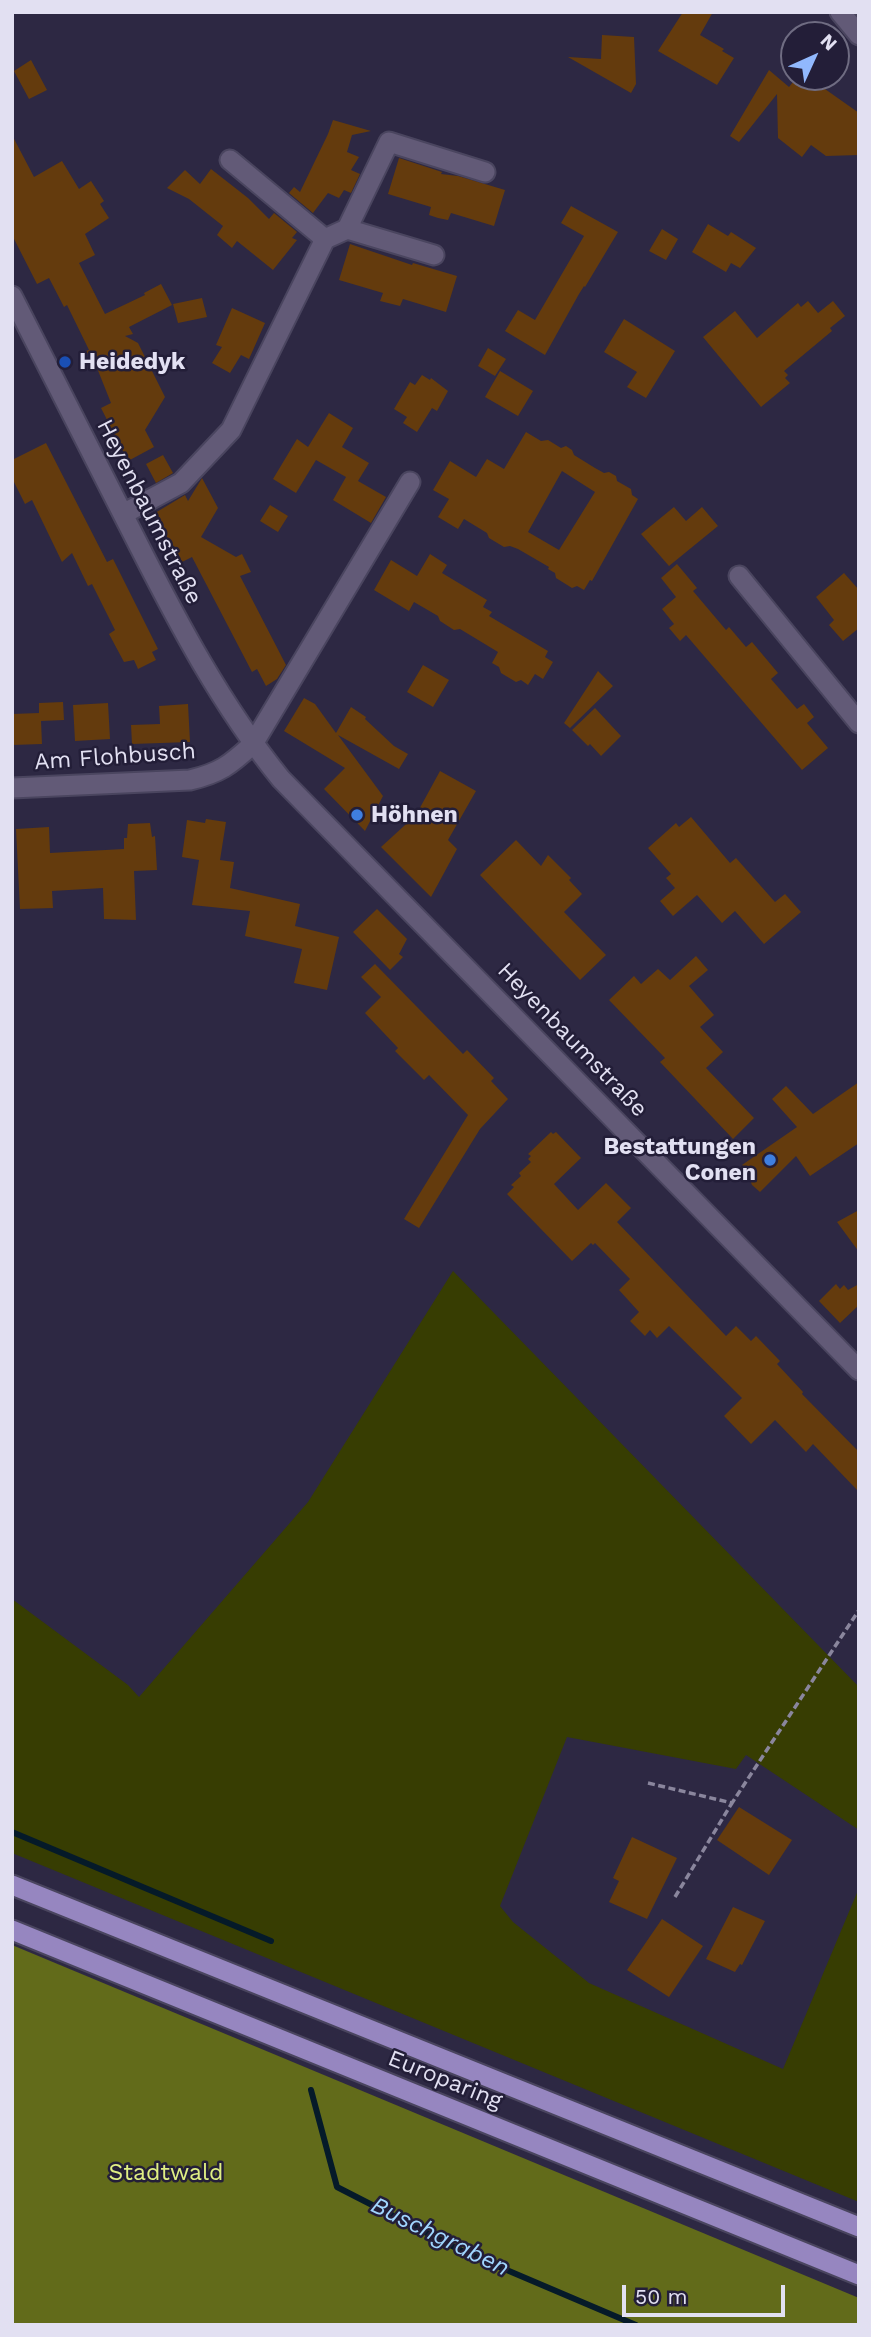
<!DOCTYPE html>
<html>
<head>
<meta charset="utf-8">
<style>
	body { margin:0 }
	#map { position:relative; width:871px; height:2337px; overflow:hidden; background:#2d2843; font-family:"Work Sans",sans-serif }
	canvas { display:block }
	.frame { position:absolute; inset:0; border:14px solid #e2e0f2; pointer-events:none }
	.north { position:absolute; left:780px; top:21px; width:70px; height:70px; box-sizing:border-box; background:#231e38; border:2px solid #6f6c82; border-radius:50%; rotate:45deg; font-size:19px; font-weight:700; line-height:28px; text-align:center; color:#e2e0f2 }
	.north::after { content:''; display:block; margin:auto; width:24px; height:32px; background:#91b8fd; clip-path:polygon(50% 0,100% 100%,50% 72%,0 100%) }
	.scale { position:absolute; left:622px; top:2285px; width:163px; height:32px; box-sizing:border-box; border:4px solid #e2e0f2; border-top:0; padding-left:9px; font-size:21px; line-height:24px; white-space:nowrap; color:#e2e0f2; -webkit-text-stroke:5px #231e38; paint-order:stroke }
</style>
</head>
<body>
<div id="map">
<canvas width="871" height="2337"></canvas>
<div class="frame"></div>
<div class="north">N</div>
<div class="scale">50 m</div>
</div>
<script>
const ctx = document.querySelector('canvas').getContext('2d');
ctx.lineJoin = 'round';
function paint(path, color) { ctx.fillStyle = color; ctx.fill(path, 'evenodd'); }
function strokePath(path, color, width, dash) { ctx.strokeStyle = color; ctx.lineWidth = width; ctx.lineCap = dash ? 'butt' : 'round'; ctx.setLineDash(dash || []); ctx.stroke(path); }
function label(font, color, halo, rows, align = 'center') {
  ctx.font = font + ' "Work Sans",sans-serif'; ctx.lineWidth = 5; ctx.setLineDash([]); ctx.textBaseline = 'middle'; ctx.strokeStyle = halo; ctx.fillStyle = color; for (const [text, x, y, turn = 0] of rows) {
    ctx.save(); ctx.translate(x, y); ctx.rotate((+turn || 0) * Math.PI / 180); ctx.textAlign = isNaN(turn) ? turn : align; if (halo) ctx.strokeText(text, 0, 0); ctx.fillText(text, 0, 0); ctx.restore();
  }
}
paint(new Path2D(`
	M453,1271L859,1687V1830L746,1755L736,1769L567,1737L500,1906L513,1922L589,1983L783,2069L859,1888V2202L12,1853V1599L128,1685L139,1697L308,1502Z`), '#373d02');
paint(new Path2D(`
	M12,1945L859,2298V2325H12Z`), '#626b1a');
strokePath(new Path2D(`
	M12,1832L271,1941
	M311,2090L337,2187L462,2251L636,2325`), '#051a29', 6);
paint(new Path2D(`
	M683,12H713L700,35L724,49L722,51L734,58L717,85L658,51Z
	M602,35L634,37L636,84L631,93L568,57L601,59Z
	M31,60L47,90L29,99L14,71Z
	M769,70L789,87L797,77H814L825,86V89L859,113V155L826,156L811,145L802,157L778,138L777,94L739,142L730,136Z
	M333,120L371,131L352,135L347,152L359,157L351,170L360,174L351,193L344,190L339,198L328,193L313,213L289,193L294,187L300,192L328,134Z
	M12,135L34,177L62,161L79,189L91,181L104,201L100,204L109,218L85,234L95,255L79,263L105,314L145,295L144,293L161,284L172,305L129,327L133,334L125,336L138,343L165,397L145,430L154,447L128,461L101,408L111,403L97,368L86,351L89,350L67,305L64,307L49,278L37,284L12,235Z
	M399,158L442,172L441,174L458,176L505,190L494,226L451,213L448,220L438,218L429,215L431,207L388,194Z
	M211,169L248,198L269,219L274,213L297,232L292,238L297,240L273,270L237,241L232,248L217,235L223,226L189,199L167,188L185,170L200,184Z
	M571,206L618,232L585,287L584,286L579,294L545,355L505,331L518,310L535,320L584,236L561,223Z
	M708,224L728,236L731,232L756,248L740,268L731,263L726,272L692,252Z
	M662,229L678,239L666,260L649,251Z
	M350,244L412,265L413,263L457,276L446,312L403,299L400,306L380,301L383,293L339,280Z
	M202,298L207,317L178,323L173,304Z
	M808,301L818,313L833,301L845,316L830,328L832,331L784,371L788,375L785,378L790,383L761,407L703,337L735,311L757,338L798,303L801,307Z
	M232,308L265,323L249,359L241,355L230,373L212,363L222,347L216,345Z
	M624,319L675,351L646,398L627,387L637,372L604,352Z
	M488,348L506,359L495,376L478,366Z
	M500,371L533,391L518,416L485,397Z
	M422,375L430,380L431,378L448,391L437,411L432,408L417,432L403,423L407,417L394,409L410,382L415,385Z
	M329,413L353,428L342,447L369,463L358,481L386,497L371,523L333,500L346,477L316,460L296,493L273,479L297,439L308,447Z
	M526,432L541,441L548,440L561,448L566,446L572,450L574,455L595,468L604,473L609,472L616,476L617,481L631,489L632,495L638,499L592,581L590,580L584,590L577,586L572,588L556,578L555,573L548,569L549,567L518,549L510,546L504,547L489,538L487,533L464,519L458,529L438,517L449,499L433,490L450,461L476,477L487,459L504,469ZM562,471L595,492L559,550L528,532Z
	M46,443L107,562L113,559L158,649L152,652L156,660L138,669L134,660L124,662L109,634L115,630L92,584L88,586L72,553L62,562L32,500L25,504L12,478V460Z
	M163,455L173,473L156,483L146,464Z
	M202,478L218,508L201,537L236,557L242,554L251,572L240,576L286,665L277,679L266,686L257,669L252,672L192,557L180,563L155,513L185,495L188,501Z
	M270,505L288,516L278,532L260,521Z
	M674,507L686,521L702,507L718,526L669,566L641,534Z
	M430,554L447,565L442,573L487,600L483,607L492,612L489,616L548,651L545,657L553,662L543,679L535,674L528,685L521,680L516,682L501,673L499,667L492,663L498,652L460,629L454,630L440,621L438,616L414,602L409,611L374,590L391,560L417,576Z
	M677,564L697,588L693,591L726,630L729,627L746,647L752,642L778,673L771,679L797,709L804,704L814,717L807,723L828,748L802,770L686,635L680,641L669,628L674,624L662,609L676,597L661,578Z
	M844,573L859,590V628L843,641L829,625L834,620L816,597Z
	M423,665L449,680L433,707L407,692Z
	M598,671L613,686L570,728L564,723Z
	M304,698L315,704L336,733L351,707L366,717L365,719L394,746L408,754L399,769L338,735L383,796L365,831L324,789L345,768L284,731Z
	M63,702L64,720L41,721L42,744L12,745V714L39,713V703Z
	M108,703L110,739L75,741L73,705Z
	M188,704L190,742L132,744L131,725L160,724L159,706Z
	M595,708L621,736L601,756L590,744L588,746L572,730Z
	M440,771L476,791L448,840L457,849L431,897L381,847L416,815Z
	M691,817L730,863L736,858L775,902L785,894L801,912L764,944L735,911L722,923L697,895L673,916L660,901L675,888L666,878L671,874L648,848L676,823L679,827Z
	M206,819L226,822L220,860L234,862L230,888L300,904L295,926L339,937L327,990L294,983L302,949L245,936L250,911L192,905L199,860L182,857L187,820L205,823Z
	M150,823L152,837L155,836L157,870L134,871L136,920L104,919L103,888L52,891L53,908L20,909L16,829L49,827L50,853L124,849V838H127L128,824Z
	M516,840L541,866L548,855L571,878L569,880L582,894L564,912L606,955L580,980L480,875Z
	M377,909L407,939L399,954L403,957L390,970L353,932Z
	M696,956L708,970L689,986L714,1015L700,1027L723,1052L706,1068L754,1118L733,1139L660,1062L665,1058L609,1000L634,976L641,984L658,969L670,980Z
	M375,964L463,1054L467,1050L494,1078L491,1081L508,1099L480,1129L419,1228L404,1219L468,1115L429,1075L424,1080L395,1051L398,1048L365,1013L381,997L361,977Z
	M859,1082V1143L810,1176L796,1156L760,1192L752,1185L750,1180L740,1170L744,1167L742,1165L797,1127L772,1099L786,1086L813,1114Z
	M551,1132L553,1134L556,1132L581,1158L554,1184L578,1210L606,1183L631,1208L617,1222L726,1336L736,1326L751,1341L756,1336L780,1361L777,1364L803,1392L802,1394L859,1452V1492L813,1444L806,1452L775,1420L751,1444L724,1416L742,1398L669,1326L657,1338L650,1330L645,1336L630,1321L639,1312L619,1290L630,1279L595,1243L593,1245L591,1243L572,1261L507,1194L514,1187L511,1185L521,1176L519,1173L531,1162L528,1159L531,1156L528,1154Z
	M859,1210V1252L837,1222Z
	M836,1284L840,1289L844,1285L848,1290L859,1284V1305L840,1323L819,1301Z
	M739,1807L792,1840L769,1875L717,1840Z
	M632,1837L677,1858L647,1919L609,1902L619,1881L613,1878Z
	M733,1907L765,1921L742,1965L740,1964L735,1972L706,1959Z
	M662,1919L703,1946L669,1997L627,1970Z`), '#643b0d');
const minor = new Path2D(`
	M840,12L859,35
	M347,229L434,255
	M325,239L347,229L389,142L485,172
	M12,296C53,377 94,458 135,538C178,623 221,705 281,779L859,1370
	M123,514L181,483L231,430L325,239L230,160
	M739,576L859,723
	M12,788L190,780C220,773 230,765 253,744L410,482`);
const primary = new Path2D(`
	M12,1885L859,2227
	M12,1930L859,2275`);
strokePath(minor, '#4a455f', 23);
strokePath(primary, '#4a455f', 23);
strokePath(new Path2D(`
	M648,1783L732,1803L859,1610
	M675,1897L732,1803`), '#8a869d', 3.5, [7, 3.5]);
strokePath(minor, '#625a77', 19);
strokePath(primary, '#9686c0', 19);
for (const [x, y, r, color] of [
	[65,362,7,"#1a4fb4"],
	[357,815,7,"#3f7fe0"],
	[770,1160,7,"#3f7fe0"]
]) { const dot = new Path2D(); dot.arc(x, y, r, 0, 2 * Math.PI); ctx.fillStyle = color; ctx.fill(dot); strokePath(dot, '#231e38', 2.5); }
label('bold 23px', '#e2e0f2', '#231e38', [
	["Heidedyk",79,362],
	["Höhnen",371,815],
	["Bestattungen",756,1147,"right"],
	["Conen",756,1173,"right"]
], 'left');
label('23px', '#e2e0f2', '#231e38', [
	["Heyenbaumstraße",149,512,63],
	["Am Flohbusch",115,757,-4],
	["Heyenbaumstraße",572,1040,46],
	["Europaring",445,2080,22]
]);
label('23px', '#e0ef84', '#231e38', [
	["Stadtwald",166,2173]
]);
label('italic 24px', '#a0d5fe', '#231e38', [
	["Buschgraben",440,2237,26]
]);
</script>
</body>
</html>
